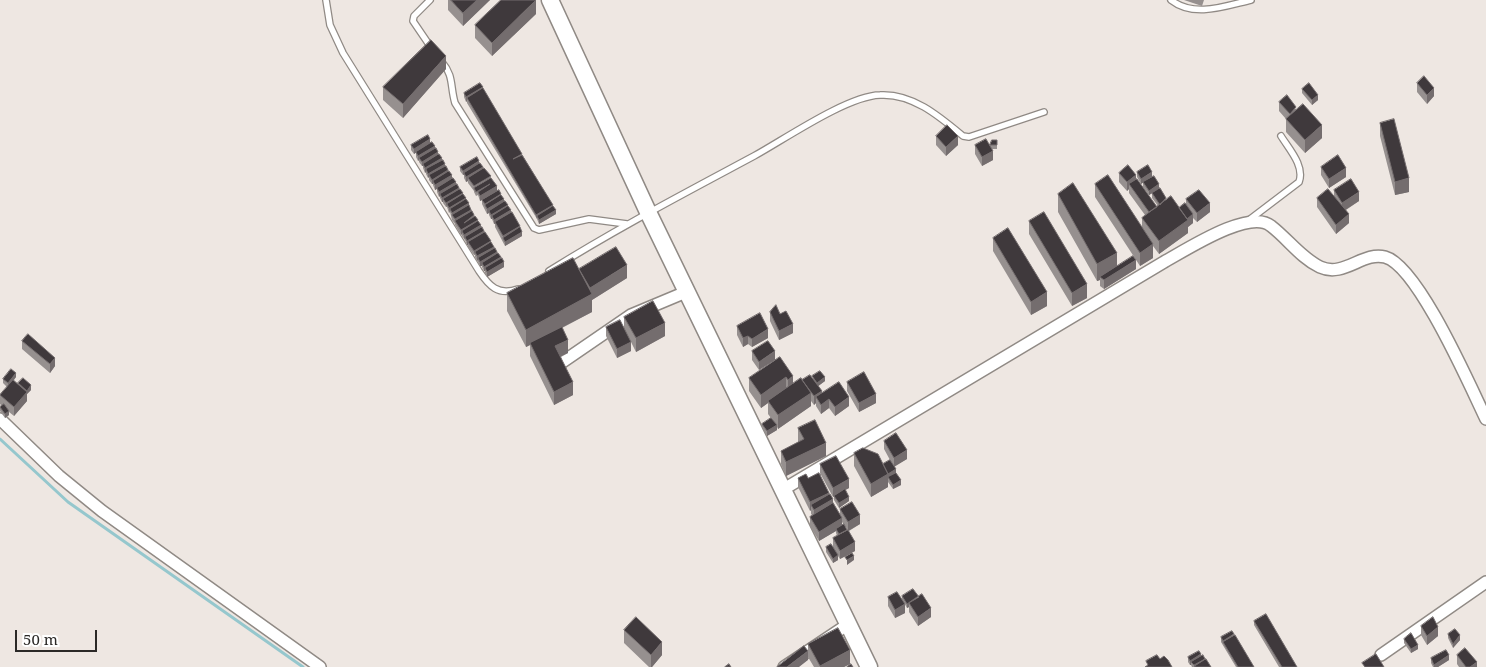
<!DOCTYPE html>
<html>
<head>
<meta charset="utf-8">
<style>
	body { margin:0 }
	#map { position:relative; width:1486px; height:667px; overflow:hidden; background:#eee7e2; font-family:"Noto Serif",serif }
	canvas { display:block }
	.scale { position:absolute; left:15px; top:630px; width:82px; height:22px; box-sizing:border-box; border:2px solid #2b2927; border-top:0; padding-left:6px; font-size:15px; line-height:18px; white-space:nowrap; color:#2b2927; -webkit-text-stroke:4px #fff; paint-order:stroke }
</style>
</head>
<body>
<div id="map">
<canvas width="1486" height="667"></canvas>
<div class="scale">50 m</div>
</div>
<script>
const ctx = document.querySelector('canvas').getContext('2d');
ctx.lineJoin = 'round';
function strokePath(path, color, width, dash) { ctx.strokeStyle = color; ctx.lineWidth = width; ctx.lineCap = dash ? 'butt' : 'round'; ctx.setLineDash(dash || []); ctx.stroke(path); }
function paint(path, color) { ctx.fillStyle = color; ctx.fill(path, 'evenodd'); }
strokePath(new Path2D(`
	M0,439L68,502L303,667`), '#95c7cd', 3);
const lane = new Path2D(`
	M326,0L330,25L343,53L479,271C489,286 498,296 518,289
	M430,0L414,16L413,21L432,49
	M1171,0C1194,18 1225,6 1251,0
	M442,62C454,76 450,86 455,103L534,228L539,230L589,219L627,224
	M1249,220L1299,182C1305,166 1289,149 1281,136
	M549,271C616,229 685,193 754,156C785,139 847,96 880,95C912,93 939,116 963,136L969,137L1044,112`);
const street = new Path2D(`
	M561,363L631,315L686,292
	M0,419L59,476L102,511L320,667
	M784,489L1164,262C1186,250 1250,208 1271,226C1288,239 1301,258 1320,267C1344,278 1363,251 1385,257C1418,266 1470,386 1486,419
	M1381,655L1486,582
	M784,667L847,625`);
const secondary = new Path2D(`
	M550,0L648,212L869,667`);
strokePath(lane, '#908a85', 8);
strokePath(street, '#908a85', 14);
strokePath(secondary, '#908a85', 19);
strokePath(lane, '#fff', 5.5);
strokePath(street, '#fff', 11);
strokePath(secondary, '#fff', 16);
paint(new Path2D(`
	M448,0H490L463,26L448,10Z
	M1184,0H1204L1202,6Z
	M536,14L492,56L475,38V25Z
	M446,69L403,118L383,100V87Z
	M1417,83L1434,96L1427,104L1417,92Z
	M483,89L553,206L556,214L539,224L537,219L467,103V101L466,102L464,97V93Z
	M1302,89L1318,100L1312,105L1302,93Z
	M1279,102L1296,109L1322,138L1305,153L1286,132V119L1279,111Z
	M1380,123L1409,192L1395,195L1380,136Z
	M936,136L958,145L946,156L936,145Z
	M997,140V149H991L993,160L982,166L975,154V145L990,146V145Z
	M430,143L438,154L452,179L466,200L478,222L501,259L504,267L487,277L485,273V271H484L482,267V266H480L478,262V260L477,261L475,257V255H474L468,247V245H467L465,240L462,236V234L461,235L455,225V224L452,220L450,212L449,213L447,207H446L443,203V202H442L440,198V196L439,197L437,192V189L435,190L433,185V184H432L429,180V177L428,178L426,174V172L425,173L423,168V166H422L419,162V160L418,161L416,157V152L414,154L411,150V145Z
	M479,164L483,169L491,178L497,191L501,195L504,201L508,206L511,213L520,228L522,236L505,246L495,227V224H494L492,219H491L489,215V213L487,214L482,204V200L480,201L478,195L476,196L474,192V191L468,183V181L466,182L464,178V175H463L460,171V167Z
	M1321,167L1346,177L1329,188L1321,175Z
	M1137,172L1152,177L1159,189L1149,195L1143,187V182L1141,184L1137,177Z
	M1119,173L1136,179L1157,207L1158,206L1152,198V193L1179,208L1186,204V199L1210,212L1197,222L1193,218V223L1188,227V233L1159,254L1153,246V258L1140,266L1095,197V184L1142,227V218L1145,215L1129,193V189L1127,191L1119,182Z
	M1334,190L1359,201L1346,210L1349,223L1336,234L1317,207V198L1334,196Z
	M1058,194L1117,266L1136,269L1104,289L1100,286V280L1097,281L1058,212Z
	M1029,221L1087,298L1072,306L1029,234Z
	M993,238L1047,306L1031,315L993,251Z
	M579,270L627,278L592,300V312L562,328L568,353L561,357L573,395L554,405L530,356V345L526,347L507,311V293Z
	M770,312L793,333L779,340L770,321Z
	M624,317L665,336L636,352L631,342V351L617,358L606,336V327L624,329Z
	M737,326L768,338L752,347L748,344L743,347L737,335Z
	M22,341L55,366L50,373L22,349Z
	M768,341L759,370L752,360V351Z
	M780,357L793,384L812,378L825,381L818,386L822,394L849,406L835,416L829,408L821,414L816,406V403L814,405L811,401V406L778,429L777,427V430L767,436L762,428V424L771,418L768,414V403L761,408L749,391V378Z
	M16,377L14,380L18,384L31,390L27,394V401L14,416L9,412V415L5,418L0,411V407L2,406L0,404V395L7,387L3,383V379Z
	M847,382L876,403L859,412L847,391Z
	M798,428L826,456L786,476L781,464V451L798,442Z
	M884,441L907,459L894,466L896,473L901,485L893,489L888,482V478V487L871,497L854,466V453L883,464L890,460L884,449Z
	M820,464L849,488L845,490L849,501L839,508L834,500V496L833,497L820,473Z
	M798,478H808L829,495L840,514V509L860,524L849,531L855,551L840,559L838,556V560L833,563L826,552V547H833V538L837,536L836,533V531L819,541L810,526V517L812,515L811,514V510L810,511L798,487ZM842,522L848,530L847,531L842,525Z
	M902,596L931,617L918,626L909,612V607L907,608L903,601L905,613L895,618L888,606V597L902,600Z
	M1254,621L1297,667H1279L1254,625Z
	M1421,626L1438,636L1427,645L1421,635Z
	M624,630L662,655L652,667H649L624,643Z
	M1448,634L1460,640L1453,648L1448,638Z
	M1234,635L1254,667H1236L1221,642V637Z
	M1404,639L1418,649L1411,653L1404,643Z
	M808,644L850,664L844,667H814L808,657Z
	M1457,655L1477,667H1459L1457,664Z
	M1201,656L1211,667H1192L1191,665H1190L1188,662V657Z
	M1431,658L1449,660L1438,667H1433L1431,663Z`), '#96908f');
paint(new Path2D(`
	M477,0H490L463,26V13Z
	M536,0V14L492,56V43Z
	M446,56V69L403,118V104Z
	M483,87V91L467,98V101L466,102V97Z
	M1434,88V96L1427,104V95Z
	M1318,95V100L1312,105V100Z
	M1322,125V138L1305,153V140Z
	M958,136V145L946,156V147Z
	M430,139V144L414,154V149Z
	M435,146V151L419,158V160L418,161V156Z
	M993,151V160L982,166V157Z
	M438,152V157L423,164V166H422V162Z
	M442,158V163L426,169V172L425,173V168Z
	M479,161V165L463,175V171Z
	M445,164V168L429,175V177L428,178V174Z
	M483,167V172L468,178V181L466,182V177Z
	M1346,168V177L1329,188V179Z
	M448,170V174L433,181V184H432V180Z
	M1152,172V177L1141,184V179Z
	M452,175V180L435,190V185Z
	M1136,175V184H1129V189L1127,191V182Z
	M1409,178V192L1395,195V182Z
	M456,182V187L440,194V196L439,197V192Z
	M1159,184V189L1149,195V191Z
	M497,186V191L480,201V196Z
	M459,188V192L443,199V202H442V198Z
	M1359,192V201L1342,212V203Z
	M463,193V197L447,204L446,207V203Z
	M501,194V198L485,205V208V204Z
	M466,198V203L450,209L449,213V208Z
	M504,199V203L489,211V213L487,214V209Z
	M469,203V208L452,215V218V213Z
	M1210,203V212L1197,222V213Z
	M508,205V209L492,216V219H491V215Z
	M553,205V209L537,216L536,219V215Z
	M471,210V214L455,221V224V219Z
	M511,210V214L494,224V220Z
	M556,210V214L539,224V220Z
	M1193,214V223L1188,227V233L1159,254V241Z
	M1349,214V223L1336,234V225Z
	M478,220V225L462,231V234L461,235V230Z
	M481,225V230L465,237L464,240V235Z
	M520,226V230L503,238V236Z
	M484,231V235L468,242V245H467V241Z
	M522,232V236L505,246V242Z
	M491,241V245L475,252L474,255V251Z
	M1153,244V258L1140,266V253Z
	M494,247V251L478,258V260L477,261V256Z
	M497,252V256L482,263V266H480V262Z
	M1117,253V271L1100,277V280L1097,281V264Z
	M501,257V262L485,268V271H484V267Z
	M1136,260V269L1104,289V280Z
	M504,262V267L487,277V272Z
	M627,265V278L592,300V312L530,344V343V345L526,347V330L590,295V288Z
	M1087,284V298L1072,306V293Z
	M1047,292V306L1031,315V302Z
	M665,323V336L636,352V338Z
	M793,324V333L779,340V331Z
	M768,329V338L752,347V339Z
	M748,336V344L743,347V338Z
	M568,340V353L555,359V346Z
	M631,342V351L617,358V349Z
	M775,351V360L759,370V362Z
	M55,358V366L50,373V364Z
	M16,373V377L8,387V383Z
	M793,376V389L788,393V380Z
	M786,377V390L768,401V403L761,408V395Z
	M825,377V381L817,387V383Z
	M573,382V395L554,405V392Z
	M31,385V390L27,394V401L14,416V407Z
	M822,391V400L816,397V403L814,405V396Z
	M811,393V406L778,429V415Z
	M876,394V403L859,412V403Z
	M849,397V406L835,416V407Z
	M829,399V408L821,414V405Z
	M9,411V415L5,418V414Z
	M777,425V430L767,436V431Z
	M826,443V456L786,476V462Z
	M907,450V459L894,467V458Z
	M896,469V474L888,478V487L871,497V484Z
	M849,479V488L833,497V488Z
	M901,480V485L893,489V485Z
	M829,493V502L811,505V510L810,511V502Z
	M849,497V501L839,508V503Z
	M833,499V508L814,519V510Z
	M860,515V524L848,531V522Z
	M842,518V527L836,529V531L819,541V532Z
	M855,542V551L840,559V551Z
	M838,555V560L833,563V559Z
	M854,556V560L847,565V560Z
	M919,597L909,603V607L907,608V604Z
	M905,604V613L895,618V610Z
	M931,608V617L918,626V617Z
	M1438,627V636L1427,645V636Z
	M1460,635V640L1453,648V644Z
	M662,642V655L652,667H651V655Z
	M1418,645V649L1411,653V649Z
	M850,650V664L844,667H820V666Z
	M808,651V660L799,667H787Z
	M1201,654V659L1191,662V665H1190V661Z
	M1449,655V660L1438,667H1434V665Z
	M1205,659V663L1194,667V665Z
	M1477,662V667H1470Z`), '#746d6e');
const building = new Path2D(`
	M451,0H477L463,13Z
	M501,0H536L492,43L475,25Z
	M431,40L446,56L403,104L383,87Z
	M1424,76L1434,88L1427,95L1417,83Z
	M480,83L483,87L466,97L464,93Z
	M1309,83L1318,95L1312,100L1302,89Z
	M483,88L522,154L513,159L522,155L553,205L536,215L467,98Z
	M1287,95L1296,107L1290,114L1279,102Z
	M1303,104L1322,125L1305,140L1286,119Z
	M1394,119L1409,178L1395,182L1380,123Z
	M947,125L958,136L946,147L936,136Z
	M428,135L430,139L414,149L411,145Z
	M986,139L993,151L982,157L975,145Z
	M992,140H997V145H990Z
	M432,142L435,146L418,156L416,152Z
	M436,148L438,152L422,162L419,158Z
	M439,154L442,158L425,168L423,164Z
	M1338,155L1346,168L1329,179L1321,167Z
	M477,157L479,161L463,171L460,167Z
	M443,160L445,164L428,174L426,169Z
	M480,163L483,167L466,177L464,173Z
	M1128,165L1136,175L1127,182L1119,173Z
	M1148,165L1152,172L1141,179L1137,172Z
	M446,166L448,170L432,180L429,175Z
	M484,168L491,176L474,186L468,178Z
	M449,171L452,175L435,185L433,181Z
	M1108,175L1153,244L1140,253L1095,184Z
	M1154,176L1159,184L1149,191L1143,182Z
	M453,178L456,182L439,192L437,188Z
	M491,178L497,186L480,196L478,192L490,184L476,192L474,188Z
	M1137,179L1157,207L1149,212L1129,184Z
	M1351,179L1359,192L1342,203L1334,190Z
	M1073,183L1117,253L1097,264L1058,194Z
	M457,184L459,188L442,198L440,194Z
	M1160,188L1166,198L1160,205L1152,193Z
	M460,189L463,193L446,203L443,199Z
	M1328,189L1349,214L1336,225L1317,198Z
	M499,190L501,194L485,204L482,200Z
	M1199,190L1210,203L1197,213L1186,199Z
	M463,194L466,198L449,208L447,204Z
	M501,195L504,199L487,209L485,205Z
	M1171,196L1188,220L1159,241L1142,218Z
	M466,199L469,203L452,213L450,209Z
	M505,201L508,205L491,215L489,211Z
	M1185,203L1193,214L1187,219L1179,208Z
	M469,205L471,210L455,219L452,215Z
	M508,206L511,210L494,220L492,216Z
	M553,206L556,210L539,220L537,216Z
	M472,211L474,215L464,223L475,216L478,220L461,230L455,221Z
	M512,212L520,226L503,236L495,222Z
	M1044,212L1087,284L1072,293L1029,221Z
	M478,221L481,225L464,235L462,231Z
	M482,227L484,231L467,241L465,237Z
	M520,227L522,232L505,242L503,238Z
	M1008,228L1047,292L1031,302L993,238Z
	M485,232L491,241L474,251L468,242Z
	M491,242L494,247L477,256L475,252Z
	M616,247L627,265L590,288L579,269Z
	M495,248L497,252L480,262L478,258Z
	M498,253L501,257L484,267L482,263Z
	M1133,256L1136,260L1104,280L1100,277Z
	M502,258L504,262L487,272L485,268Z
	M573,258L592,294L526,330L507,293Z
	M653,301L665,323L636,338L624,317Z
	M776,305L780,314L786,311L793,324L779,331L770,312Z
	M760,313L768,329L752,339L748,336L743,338L737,326Z
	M620,320L631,342L617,349L606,327Z
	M562,327L568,340L555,346L573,382L554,392L530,343Z
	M28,334L55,358L50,364L22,341Z
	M768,341L775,351L759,362L752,351Z
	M780,357L793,376L788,380L786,377L761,395L749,378Z
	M11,369L16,373L8,383L3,379Z
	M820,371L825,377L817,383L812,376Z
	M864,372L876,394L859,403L847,382Z
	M810,375L822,391L814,396L802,380Z
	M23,378L31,385L27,391L18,383Z
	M801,378L811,393L778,415L768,401Z
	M13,380L27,392L14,407L0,395Z
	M839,382L849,397L835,407L829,399L821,405L816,397Z
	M4,404L9,411L5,414L0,407Z
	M771,418L777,425L767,431L762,424Z
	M815,420L826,443L786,462L781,451L804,439L798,428Z
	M896,433L907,450L894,458L884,441Z
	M863,448L878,454L888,474L871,484L854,453Z
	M836,456L849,479L833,488L820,464Z
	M890,460L896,469L888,474L883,464Z
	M819,473L829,493L810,502L798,478L806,474L808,478Z
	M896,473L901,480L893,485L888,477Z
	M845,489L849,497L839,503L834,496Z
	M830,494L833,499L814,510L811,505Z
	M852,502L860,515L848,522L840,509Z
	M833,503L842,518L819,532L810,517Z
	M844,524L847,530L839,534L836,529Z
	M848,530L855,542L840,551L833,538Z
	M831,544L838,555L833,559L826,547Z
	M852,553L854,556L847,560L845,557Z
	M913,589L919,597L907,604L902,596Z
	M897,592L905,604L895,610L888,597Z
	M922,594L931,608L918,617L909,603Z
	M1266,614L1297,667H1282L1254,621Z
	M636,617L662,642L651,655L624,630Z
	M1433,617L1438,627L1427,636L1421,626Z
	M838,628L850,650L820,666L808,644Z
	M1455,629L1460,635L1453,644L1448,634Z
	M1232,631L1234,634L1223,641L1221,637Z
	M1411,633L1418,645L1411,649L1404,639Z
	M1235,635L1254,667H1238L1223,642Z
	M804,646L808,651L787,667H777Z
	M1465,648L1477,662L1470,667H1466L1457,655Z
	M1446,650L1449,655L1434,665L1431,658Z
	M1199,651L1201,654L1190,661L1188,657Z
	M1376,654L1384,667H1365L1362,663Z
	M1157,655L1160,659L1164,656L1168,660L1172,667H1145L1148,665L1146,661Z
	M1203,655L1205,659L1194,665L1191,662Z
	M1206,659L1211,667H1195V666Z
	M729,664L731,667H725Z
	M851,664L853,667H847Z`);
paint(building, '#3f393c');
strokePath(building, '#746d6e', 1);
</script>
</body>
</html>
